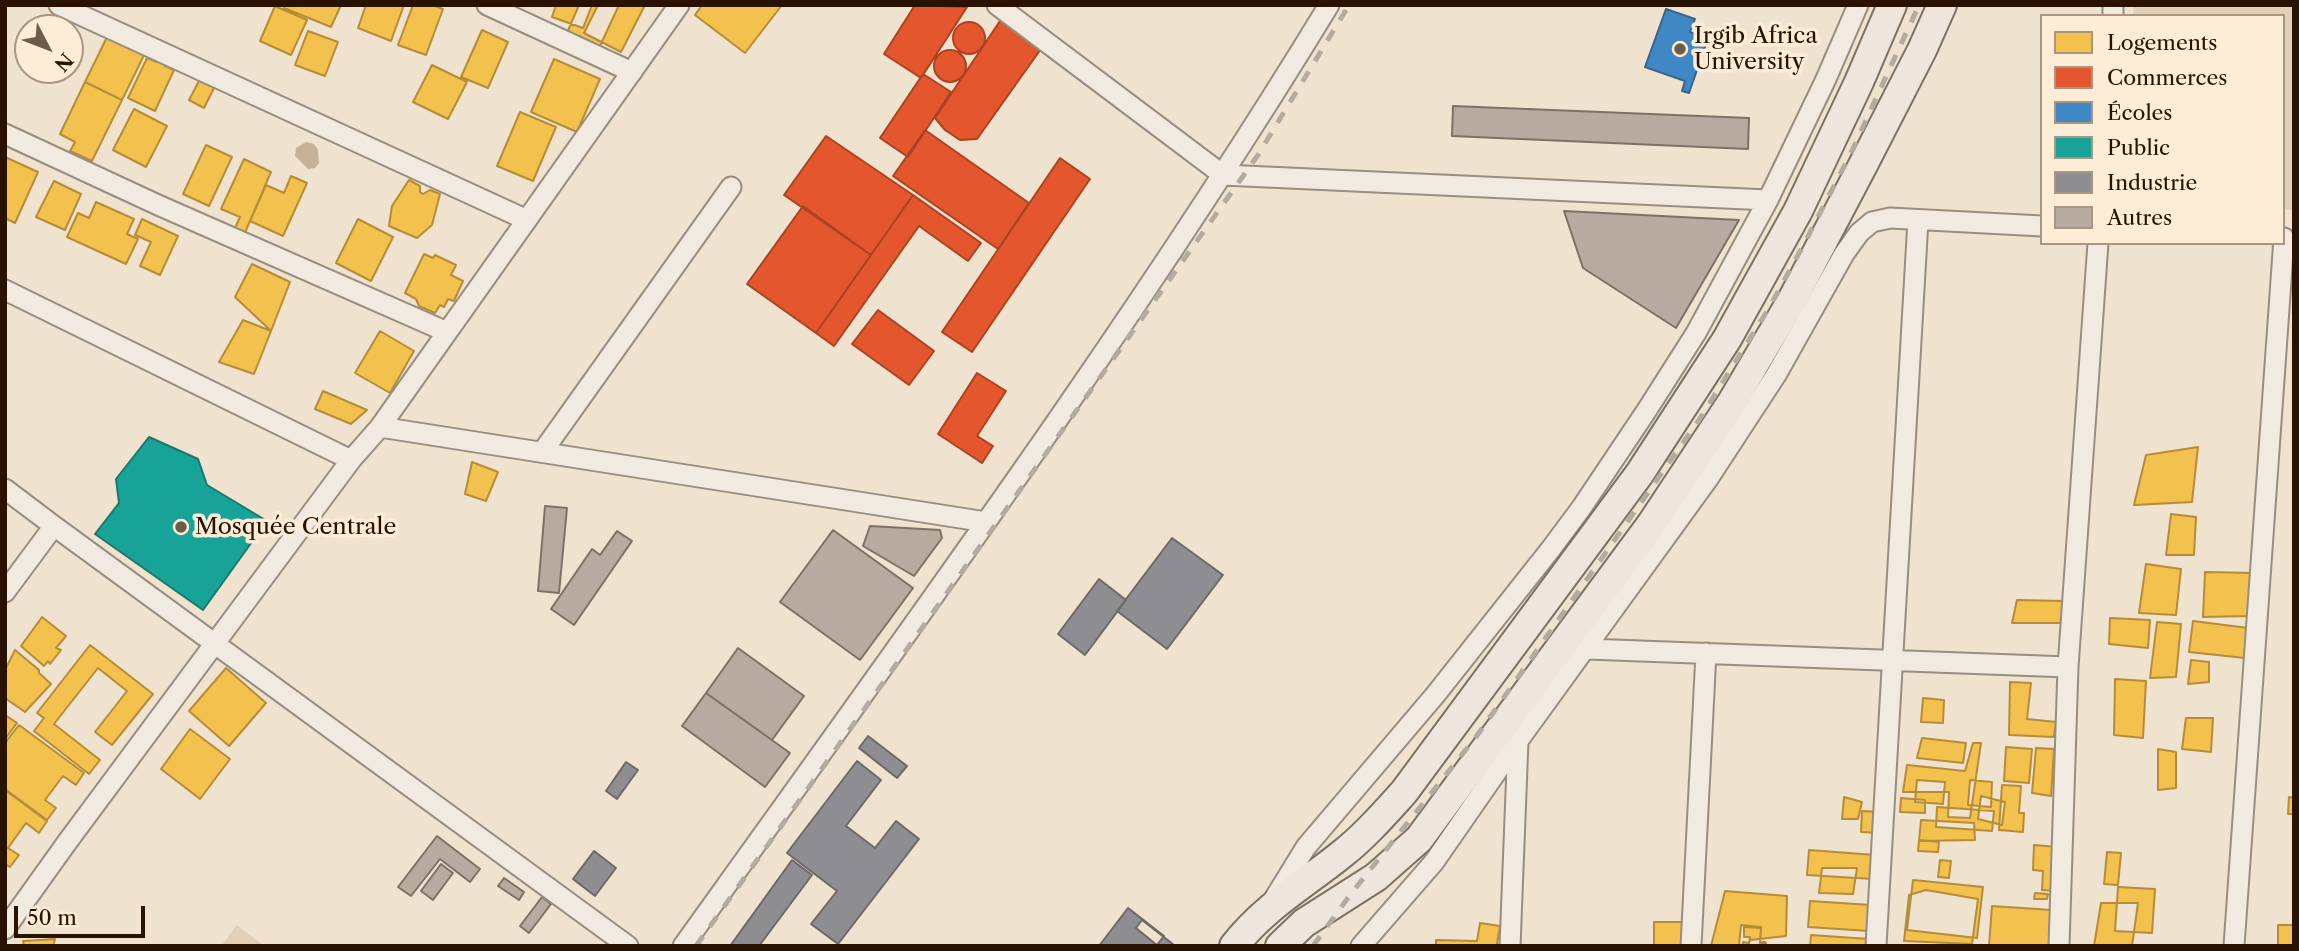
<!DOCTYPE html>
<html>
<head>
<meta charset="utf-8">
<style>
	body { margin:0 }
	#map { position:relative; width:2299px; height:951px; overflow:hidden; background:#efe2cf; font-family:"Libre Caslon Text",serif }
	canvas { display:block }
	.frame { position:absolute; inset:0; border:7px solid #2a1201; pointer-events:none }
	.legend { position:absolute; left:2040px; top:14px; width:245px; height:231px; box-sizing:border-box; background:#fdedd7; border:2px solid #a99581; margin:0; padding:9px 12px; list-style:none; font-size:21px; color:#2a1201 }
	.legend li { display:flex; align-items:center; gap:14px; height:35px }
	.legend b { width:35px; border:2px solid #a99581 }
	.north { position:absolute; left:14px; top:14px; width:70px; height:70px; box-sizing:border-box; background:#fdedd7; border:2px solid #a99581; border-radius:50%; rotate:132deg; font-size:19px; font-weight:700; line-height:28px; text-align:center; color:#2a1201 }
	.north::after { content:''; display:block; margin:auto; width:24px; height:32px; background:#6f5b49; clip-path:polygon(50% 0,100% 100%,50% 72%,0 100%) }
	.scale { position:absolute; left:14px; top:906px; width:131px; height:32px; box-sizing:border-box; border:4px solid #2a1201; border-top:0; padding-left:9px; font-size:21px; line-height:24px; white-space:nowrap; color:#2a1201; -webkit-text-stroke:5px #fdedd7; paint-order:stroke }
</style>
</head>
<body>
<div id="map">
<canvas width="2299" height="951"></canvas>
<div class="frame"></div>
<ul class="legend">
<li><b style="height:19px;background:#f2c14e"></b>Logements</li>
<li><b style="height:19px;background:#e4572e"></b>Commerces</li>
<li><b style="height:19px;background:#3f88c5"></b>Écoles</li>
<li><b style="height:19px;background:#17a398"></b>Public</li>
<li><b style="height:19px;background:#8d8d92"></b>Industrie</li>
<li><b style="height:19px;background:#b6ab9e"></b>Autres</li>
</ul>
<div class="north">N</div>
<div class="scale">50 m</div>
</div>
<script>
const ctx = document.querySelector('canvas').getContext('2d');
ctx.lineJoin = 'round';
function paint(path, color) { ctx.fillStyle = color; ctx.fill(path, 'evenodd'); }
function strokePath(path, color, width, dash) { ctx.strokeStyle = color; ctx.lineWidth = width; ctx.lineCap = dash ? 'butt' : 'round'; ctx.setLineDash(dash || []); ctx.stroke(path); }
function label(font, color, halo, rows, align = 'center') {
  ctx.font = font + ' "Libre Caslon Text",serif'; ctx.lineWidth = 7; ctx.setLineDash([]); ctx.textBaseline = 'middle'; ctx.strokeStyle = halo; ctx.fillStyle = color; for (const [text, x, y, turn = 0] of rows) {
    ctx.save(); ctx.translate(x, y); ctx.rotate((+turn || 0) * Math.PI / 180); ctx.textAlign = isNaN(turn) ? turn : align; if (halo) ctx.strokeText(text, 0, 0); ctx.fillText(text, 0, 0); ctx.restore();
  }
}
paint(new Path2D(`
	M2134,5H2294V210H2283V16H2133Z
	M237,925L264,946H221Z`), '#e2cfb6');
paint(new Path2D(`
	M306,142L314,144L318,150L319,163L315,168L308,169L295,156L296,148Z`), '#c6b298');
const homes = new Path2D(`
	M285,5H341L331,27L284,8Z
	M366,5H404L391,41L358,28Z
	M413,5H432L443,9L426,55L398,45Z
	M556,5H592L583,28L552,17Z
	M579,5H619L599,48L567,33Z
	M598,5H645L621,52L584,33Z
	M702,5H782L745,53L695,15Z
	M275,6L307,20L291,55L260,41Z
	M482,30L508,42L488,88L461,77Z
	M110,31L147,49L122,100L85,82Z
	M308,31L338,42L325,76L295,65Z
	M147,58L157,62L160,60L166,62L165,66L174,70L155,111L128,98Z
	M554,59L600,79L577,132L531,112Z
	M432,65L467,82L448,119L413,102Z
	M203,73L218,80L204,108L189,100Z
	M85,82L122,100L92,161L70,151L75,142L60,134Z
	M134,109L167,126L146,167L113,150Z
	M520,112L556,127L533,181L497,166Z
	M206,145L232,157L209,206L183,194Z
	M5,157L38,172L15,223L5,218Z
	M244,159L271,172L244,235L234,230L240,217L221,209Z
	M291,176L307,183L283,236L250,221L266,185L284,193Z
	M409,180L420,186V192L423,194L430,190L440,194L432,225L417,238L389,226L392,206Z
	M54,181L81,194L65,230L36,217Z
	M96,202L134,219L127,234L138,239L126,264L67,237L78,213L89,218Z
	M142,219L178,236L160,275L140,266L151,242L135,235Z
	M358,219L393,237L371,281L336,263Z
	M424,254L433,258L435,255L456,265L451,275L463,281L454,301L448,299L444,307L440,305L435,313L419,306L416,299L405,293Z
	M252,264L290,282L271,331L235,297Z
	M243,320L271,331L254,374L219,362Z
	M380,331L414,351L390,393L355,373Z
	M323,391L367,410L351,424L315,409Z
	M2198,447L2192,502L2134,505L2146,455Z
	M472,462L498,472L486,501L465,494Z
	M2171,514L2196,517L2194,555H2166Z
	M2146,564L2181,569L2176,615L2139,613Z
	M2205,572L2254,573L2251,616L2203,617Z
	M2017,600L2065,601L2063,623H2012Z
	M42,617L66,636L56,648L61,650L50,664L48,661L44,666L21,646Z
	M2110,618L2150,620L2148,648L2109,644Z
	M2193,621L2248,628L2245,658L2189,652Z
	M2157,622L2181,624L2176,677L2150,678Z
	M90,645L153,694L112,745L95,732L127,691L98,668L54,724L100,760L89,774L34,731L44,718L37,713Z
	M15,650L39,670V673L51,684L25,712L5,698V670Z
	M2191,660L2209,662V682L2188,684Z
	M226,668L266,703L229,746L189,711Z
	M2115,679L2146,681L2143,738L2114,735Z
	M2010,682L2031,683L2027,719L2056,722L2054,737L2009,735Z
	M1923,698L1944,700L1943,723L1921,722Z
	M5,715L17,723L5,739Z
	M2186,718H2213L2211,752L2182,749Z
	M19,725L84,773L76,785L63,776L45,800L56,808L47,820L5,789V743Z
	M190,729L230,759L200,799L161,769Z
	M1922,738L1966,743L1963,763L1917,758Z
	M1973,743H1981L1970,818L1948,817L1949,792H1903L1907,765L1965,771Z
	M2006,747L2032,749L2029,783L2004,781Z
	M2036,748L2054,749L2051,796L2032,793Z
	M2158,749L2176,752V788L2158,790Z
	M1917,780L1945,782L1943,804L1915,802Z
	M1970,780L1992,782L1991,807L1968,805Z
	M2002,785L2021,786L2019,813H2024L2023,832L1999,830Z
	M5,790L47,821L39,833L26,823L8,848L19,855L10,867L5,864Z
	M1981,796L2005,802L2002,825L1978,819Z
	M1844,797L1862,802L1858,819H1842Z
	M2289,797L2294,798V814H2288Z
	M1901,798L1925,800V813L1900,812Z
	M1937,807L1994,811L1992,831L1936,827Z
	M1862,811L1884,812L1882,833L1861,832Z
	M1921,820L1974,823L1975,840L1919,841Z
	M1919,840L1939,842L1938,852L1918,851Z
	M2034,845L2058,847L2055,891L2042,890L2043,871L2033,870Z
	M1809,850L1875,855L1873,879L1807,875Z
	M2107,852L2121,853L2118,885L2104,884Z
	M1940,860L1951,861L1949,878L1938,877Z
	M1822,868H1857L1853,894L1819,893Z
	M1913,880L1983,887L1977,938L1907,930Z
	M2118,887L2155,889L2152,933L2115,931Z
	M1926,890L1978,899L1972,944L1904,941L1909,895Z
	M1725,891L1787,896L1786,936L1750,940L1748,946H1711Z
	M2035,893L2048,894L2047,899H2034Z
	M1810,901L1871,905L1869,931L1808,927Z
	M2101,903H2138L2132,946H2094Z
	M1992,906L2052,910L2049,946H1989Z
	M1654,922H1689V946H1654Z
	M1480,923L1500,926L1497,944L1506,946H1436V940L1477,941Z
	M1741,925L1761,927L1760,942H1765V946H1739Z
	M2278,925H2294V946H2278Z
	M1744,927L1761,928L1760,943H1766V946H1743V942L1749,943L1750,937H1744Z
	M1811,935L1869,939L1868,946H1810Z
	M55,939L53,946H24L23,941Z`);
paint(homes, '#f2c14e');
strokePath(homes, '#b68c37', 2);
const shops = new Path2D(`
	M915,5L967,7L921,78L884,54Z
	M1002,18L1043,46L977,139L960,140L945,130L935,118Z
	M953 38a16 16 0 1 1 32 0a16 16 0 1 1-32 0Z
	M934 66a16 16 0 1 1 32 0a16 16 0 1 1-32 0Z
	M923,74L951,92L908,157L880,138Z
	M925,130L1029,203L998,249L893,176Z
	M826,136L913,195L871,255L784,195Z
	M1060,158L1090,179L972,352L942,332Z
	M913,195L981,243L968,261L919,226L834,346L816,333Z
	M803,206L871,255L816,333L747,284Z
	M878,310L934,351L909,385L852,344Z
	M977,373L1006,391L977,436L993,446L982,463L938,434Z`);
paint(shops, '#e4572e');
strokePath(shops, '#ac4220', 2);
const schools = new Path2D(`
	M1666,9L1695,19L1690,32L1695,34L1697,28L1710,33L1689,93L1682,91L1685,81L1645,67Z`);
paint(schools, '#3f88c5');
strokePath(schools, '#39658a', 2);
const public = new Path2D(`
	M149,437L198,459L207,485L267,521L203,610L95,534L119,503L116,479Z`);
paint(public, '#17a398');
strokePath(public, '#1d786b', 2);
const industry = new Path2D(`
	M1172,538L1223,575L1167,649L1117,611Z
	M1099,579L1126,600L1085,655L1058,634Z
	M868,736L907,766L897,778L859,748Z
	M857,761L881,780L846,826L875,848L896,821L919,839L838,944L811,924L837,891L787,853Z
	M626,762L638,770L617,799L606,791Z
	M594,851L616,868L595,896L573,879Z
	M792,860L812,875L759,946H730Z
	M1128,908L1164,936L1156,946H1099Z
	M1142,920L1174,945L1173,946H1158L1136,928Z`);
paint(industry, '#8d8d92');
strokePath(industry, '#6f6866', 2);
const building = new Path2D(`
	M1453,106L1749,118L1748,149L1452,136Z
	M1564,211L1739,220L1676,328L1583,268Z
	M545,506L567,508L559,593L538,591Z
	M870,526L940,530L942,538L914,576L863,546Z
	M833,530L913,588L860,660L780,602Z
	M617,531L632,541L574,625L551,609L592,549L600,555Z
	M738,648L804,696L772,740L706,693Z
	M706,693L790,753L765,787L682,726Z
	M437,836L480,869L470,882L440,859L411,896L398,887Z
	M441,864L453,873L433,900L421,891Z
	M504,878L524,892L519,900L498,886Z
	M542,897L551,904L529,933L520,926Z`);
paint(building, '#b6ab9e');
strokePath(building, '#7c7165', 2);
const minor = new Path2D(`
	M59,5L527,220
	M487,5L632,72
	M997,5L1223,175L1768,200
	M2113,16V5
	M5,134L158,205L447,332
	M5,290L351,460
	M380,427L986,522
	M543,451L731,187
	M5,489L54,526L628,946
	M5,592L54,526
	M1587,649L2068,667
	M1274,899L1306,847L1436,694L1550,550L1582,507L1647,410L1696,333L1768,200L1826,79L1858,5
	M5,929L68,841L351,460L380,427L679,5
	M683,946C904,637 1131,330 1329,5
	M1361,946L1434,862L1518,741L1708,479L1776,375L1844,254L1859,233L1872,222L1890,218L2042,226
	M1510,946L1518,741
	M1691,946L1706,653
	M1876,946L1918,220
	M2059,946L2068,667L2098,243
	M2234,946L2284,238`);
const highway = new Path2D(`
	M1234,946C1264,907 1305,884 1342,854C1365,836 1384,814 1404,792L1640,473L1727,339L1798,211L1859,82L1892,5
	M1280,946L1304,923L1376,877L1419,839L1652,523L1732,402L1792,300L1863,165L1922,50L1942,5`);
strokePath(minor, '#978d80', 23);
strokePath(highway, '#7c7165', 32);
strokePath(minor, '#f1eae0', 19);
strokePath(highway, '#eee6dc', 28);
strokePath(new Path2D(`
	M696,946L1258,155L1349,5
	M1313,946L1350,895L1476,737L1699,420L1769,308L1803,246L1850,155L1919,5`), '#b3aba0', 5, [12, 12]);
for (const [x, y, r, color] of [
	[1680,49,7,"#6f5b49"],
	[181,527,7,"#6f5b49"]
]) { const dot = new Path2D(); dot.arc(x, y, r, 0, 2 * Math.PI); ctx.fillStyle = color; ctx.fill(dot); strokePath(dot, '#fdedd7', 2.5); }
label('23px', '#2a1201', '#fdedd7', [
	["Irgib Africa",1694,36],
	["University",1694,62],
	["Mosquée Centrale",195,527]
], 'left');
</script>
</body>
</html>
